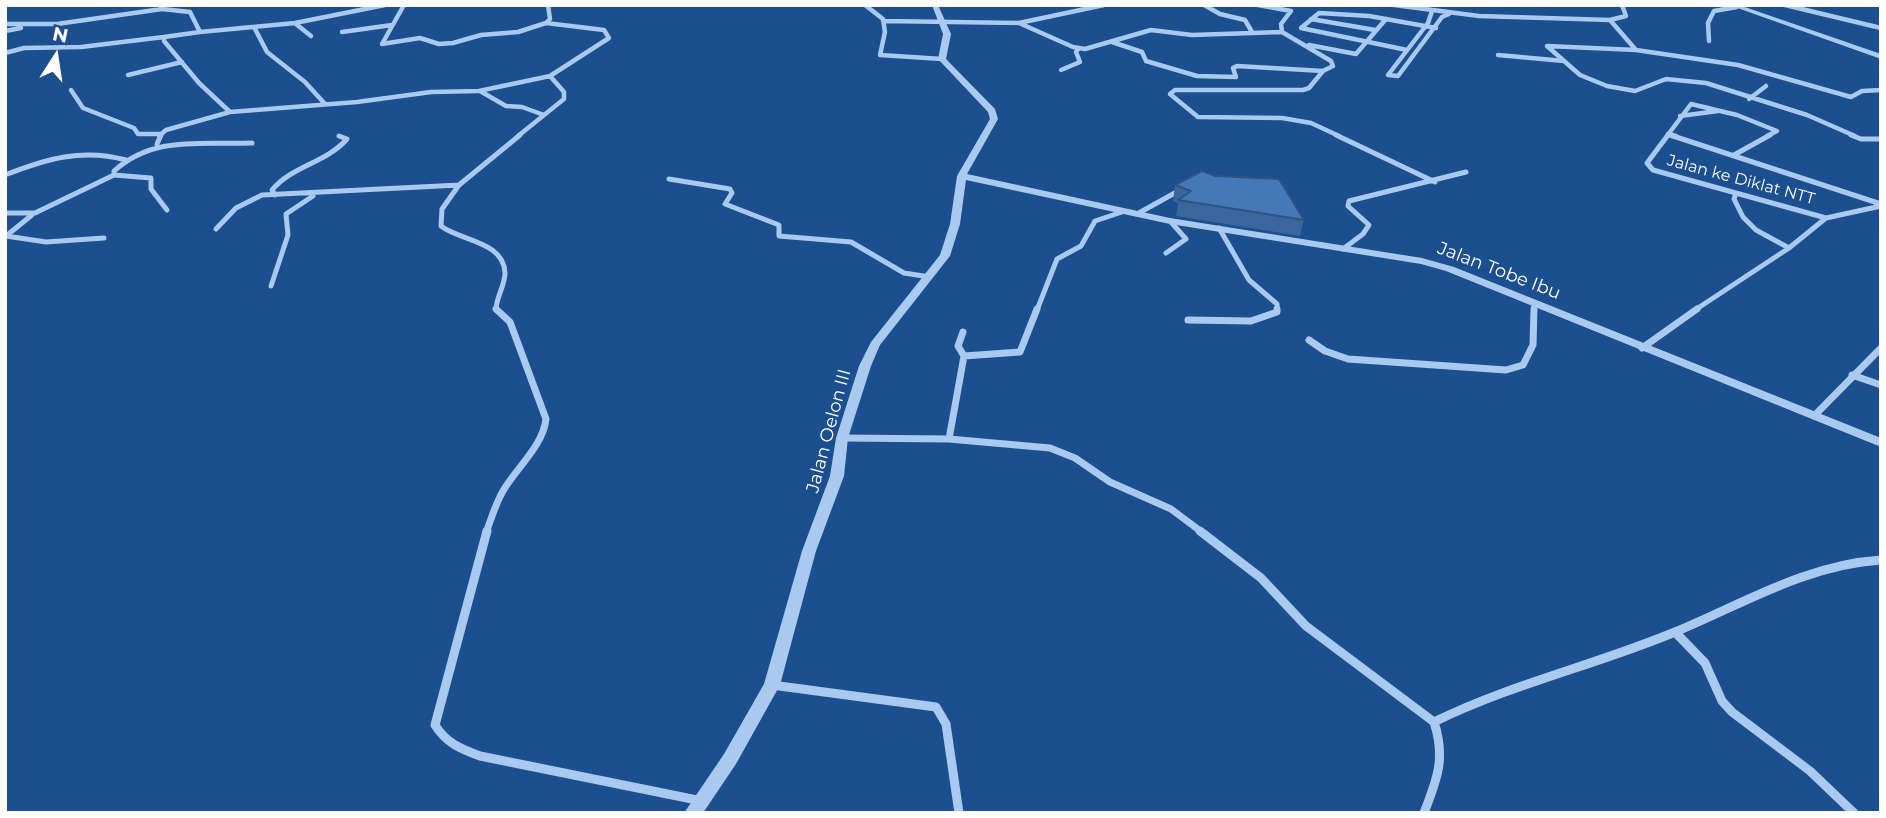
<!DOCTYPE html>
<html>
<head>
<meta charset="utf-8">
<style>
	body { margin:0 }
	#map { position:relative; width:1886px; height:818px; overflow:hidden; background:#1b4f8f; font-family:Montserrat,sans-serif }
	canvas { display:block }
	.frame { position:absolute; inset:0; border:7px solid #fff; pointer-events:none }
	.north { position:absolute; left:21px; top:21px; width:70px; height:70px; -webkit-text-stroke:5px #1b4f8f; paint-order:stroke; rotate:12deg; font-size:19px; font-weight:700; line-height:28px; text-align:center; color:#fff }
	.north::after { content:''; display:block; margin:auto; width:24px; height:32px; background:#fff; clip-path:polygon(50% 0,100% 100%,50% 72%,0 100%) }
</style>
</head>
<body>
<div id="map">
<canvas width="1886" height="818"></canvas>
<div class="frame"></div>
<div class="north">N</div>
</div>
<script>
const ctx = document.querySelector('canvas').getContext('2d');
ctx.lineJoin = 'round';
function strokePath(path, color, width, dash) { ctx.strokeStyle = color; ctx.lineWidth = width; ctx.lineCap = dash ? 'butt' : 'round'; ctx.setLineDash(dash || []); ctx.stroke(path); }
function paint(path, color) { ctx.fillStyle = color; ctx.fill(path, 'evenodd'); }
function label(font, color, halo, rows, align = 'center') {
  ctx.font = font + ' Montserrat,sans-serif'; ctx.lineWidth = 5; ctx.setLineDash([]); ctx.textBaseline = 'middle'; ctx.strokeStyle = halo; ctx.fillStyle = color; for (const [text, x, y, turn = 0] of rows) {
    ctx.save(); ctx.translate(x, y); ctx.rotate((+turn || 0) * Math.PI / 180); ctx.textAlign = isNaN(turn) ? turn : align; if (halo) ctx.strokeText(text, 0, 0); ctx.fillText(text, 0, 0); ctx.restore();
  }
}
strokePath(new Path2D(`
	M159,5L162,9L190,12L200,32L295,23L385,5
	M865,5L883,19L885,32L880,55L942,59
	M1204,5L1220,14L1245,20L1252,32
	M1258,5L1291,11L1281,24L1282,32
	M1394,5L1479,16L1610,20L1626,16L1622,5
	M1785,5L1881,28
	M1432,11L1428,23L1388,75L1398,76L1442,17L1449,14
	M1311,19L1375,30
	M1610,20L1636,50L1547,46L1580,75L1607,86L1635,91L1666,79L1706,83L1807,115L1855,136
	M883,21L1019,23L1073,47L1085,49L1151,30L1192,35L1282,32L1331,61L1333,66L1323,71L1237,66L1233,68L1236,77L1197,76L1146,61L1142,52L1112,42
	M546,23L550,19L548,5
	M1019,23L1104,5
	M5,24H57L162,9
	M296,24L311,36
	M254,27L267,52L305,82L325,104
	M5,31L21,28
	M342,32L392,25
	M1709,41L1708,23L1714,11L1737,7
	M1309,45L1356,54L1386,19
	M1407,50L1301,28L1319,13L1369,16L1436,28
	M1636,50L1738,65L1851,97L1862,91L1881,90
	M5,53L24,48L81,47L164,37
	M1498,55L1564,61
	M1061,70L1080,62L1076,52L1079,48
	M1323,71L1309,88L1303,90H1175L1170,94L1198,117L1282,118L1311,123L1339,136
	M128,75L182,62
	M71,90L83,108L134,128L138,134H160
	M480,91L506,106L522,107L544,115
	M1749,99L1766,86
	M230,112L357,102L431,92L479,91L550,76L609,38L604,30L546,23L518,32L481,35L453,43L439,44L420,38L382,44L404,5
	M1680,116L1718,111
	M1668,134L1676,136
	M159,136L166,130L230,112L199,83L164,41V37L200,32
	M518,136L564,99V92L550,76
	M1667,136L1691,104L1737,115L1777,131L1767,136`), '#a9c9ee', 4.5);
strokePath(new Path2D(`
	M1336,135L1435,182
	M1668,135L1647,163L1653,170L1826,218
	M1670,135L1881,204
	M1851,135L1861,139H1881
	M157,144L161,135
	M1734,155L1770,135
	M5,175C46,159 82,148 126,160
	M114,175L151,178V189L167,210
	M669,179L730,189L732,193L725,204L779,225V236L851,242L904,273L930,277
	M459,185L520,135
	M1736,193L1734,199L1743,217L1756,230L1789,248
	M275,195L272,190C292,166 326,163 347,139L339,136
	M5,213H35L114,175V171C154,135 202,145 252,143
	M1137,214L1182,189
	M32,215L6,236L46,242L104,238
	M1219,228L1249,280L1277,304V310
	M216,229L236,208L262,195L459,185L442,209L441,226C460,241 504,241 505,273C505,286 496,297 496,310
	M1343,249L1363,234L1369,225L1348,206L1349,201L1466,172
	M1166,253L1186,239L1170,221
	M271,286L288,235L286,214L313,196
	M1037,310L1057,259L1081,246L1095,221L1122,212
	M1534,310V303
	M1695,310L1789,248L1826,218L1881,206`), '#a9c9ee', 5);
strokePath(new Path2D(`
	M1188,320L1251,321L1277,312V309
	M963,332L958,346L964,356
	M1309,340L1325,351L1348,359L1506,370L1523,365L1533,345L1534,309
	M1642,348L1697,309
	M1852,375L1881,385
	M1814,416L1881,348
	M842,438L949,439L1050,448L1075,458L1110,482L1171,509L1203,533
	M949,439L964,356L1020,352L1037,309
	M486,533C491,519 496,503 503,491C517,467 543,446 546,419L510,322L496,309`), '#a9c9ee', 7);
strokePath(new Path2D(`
	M487,531L435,725C446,743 461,749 480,756L702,801
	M1200,531L1261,578L1306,626L1434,722C1446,759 1437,779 1424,813
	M1675,632L1705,663L1722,701L1732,712L1810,771L1854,813
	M772,685L936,707L946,724L959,813
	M1434,722C1511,684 1596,665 1675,632C1743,604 1805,565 1881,560`), '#a9c9ee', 9);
paint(new Path2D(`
	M932,5H938L951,34L946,59L995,109L998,119L967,174L1170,218L1422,258L1454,267L1881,438V447L1446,271L1421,264L1170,224L966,180L960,224L950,256L880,345L871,366L848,438L844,476L816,551L780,685L736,764L703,813H684L724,754L764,684L802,551L830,476L836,438L859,366L871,342L940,255L950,224L957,176L990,119L988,112L938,59L943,34Z
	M1729,5H1739L1881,54V59Z`), '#a9c9ee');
paint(new Path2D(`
	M1215,176L1304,220L1300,236L1176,216L1178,203L1173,201L1175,185Z`), '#3a679d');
const building = new Path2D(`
	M1202,171L1215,176L1279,179L1304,220L1178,200L1191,191L1175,185Z`);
paint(building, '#4478b7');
strokePath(building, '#305480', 2);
label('16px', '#fff', '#1b4f8f', [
	["Jalan ke Diklat NTT",1741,180,15]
]);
label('18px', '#fff', '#1b4f8f', [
	["Jalan Tobe Ibu",1499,271,21],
	["Jalan Oelon III",829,431,-75]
]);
</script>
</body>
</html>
